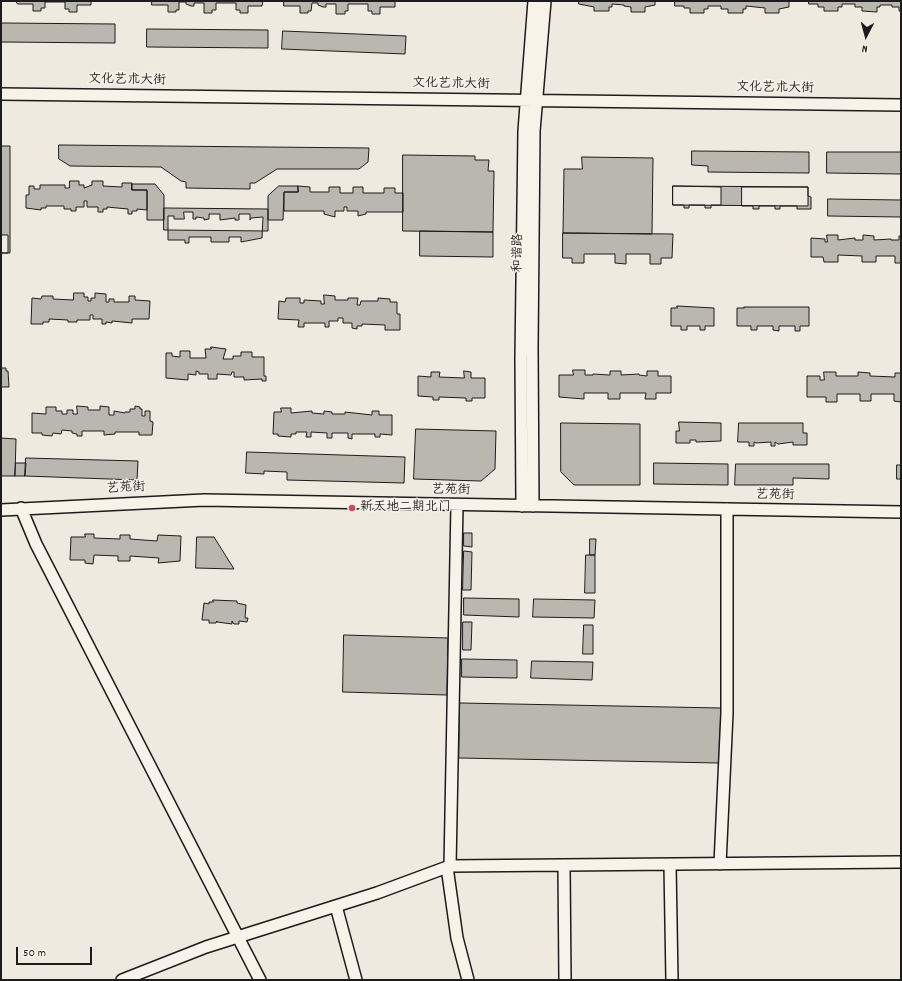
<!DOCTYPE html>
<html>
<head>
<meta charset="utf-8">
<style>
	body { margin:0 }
	#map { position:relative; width:902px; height:981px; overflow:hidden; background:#eeeae0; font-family:Dekko,sans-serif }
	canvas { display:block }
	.frame { position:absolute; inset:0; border:2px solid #1c1c1c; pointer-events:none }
	.north { position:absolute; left:846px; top:16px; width:40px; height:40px; -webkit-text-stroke:3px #f7f3e8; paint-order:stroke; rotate:186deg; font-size:11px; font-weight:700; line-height:16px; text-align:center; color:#1c1c1c }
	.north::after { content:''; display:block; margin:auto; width:14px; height:18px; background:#1c1c1c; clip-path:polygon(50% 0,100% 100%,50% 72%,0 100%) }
	.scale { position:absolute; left:16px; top:947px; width:76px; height:18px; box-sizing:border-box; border:2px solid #1c1c1c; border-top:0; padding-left:5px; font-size:12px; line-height:14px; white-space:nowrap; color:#1c1c1c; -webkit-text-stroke:3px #f7f3e8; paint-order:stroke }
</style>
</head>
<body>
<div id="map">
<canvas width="902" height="981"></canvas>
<div class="frame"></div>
<div class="north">N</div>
<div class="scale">50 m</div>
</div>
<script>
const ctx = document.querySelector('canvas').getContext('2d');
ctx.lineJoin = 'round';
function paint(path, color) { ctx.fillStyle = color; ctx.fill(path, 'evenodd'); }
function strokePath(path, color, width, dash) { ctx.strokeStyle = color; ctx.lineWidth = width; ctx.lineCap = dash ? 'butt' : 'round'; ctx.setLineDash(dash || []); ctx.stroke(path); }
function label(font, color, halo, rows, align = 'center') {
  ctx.font = font + ' Dekko,"LXGW WenKai TC",sans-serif'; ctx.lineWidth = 3; ctx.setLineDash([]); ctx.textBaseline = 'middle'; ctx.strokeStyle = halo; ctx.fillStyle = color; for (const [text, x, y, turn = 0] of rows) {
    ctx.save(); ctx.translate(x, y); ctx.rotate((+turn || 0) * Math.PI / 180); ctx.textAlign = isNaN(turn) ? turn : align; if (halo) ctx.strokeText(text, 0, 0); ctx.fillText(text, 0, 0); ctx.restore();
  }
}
const building = new Path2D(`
	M16,1H91V5H77V12H69V9H65V2H45V8H41V11H33V4H18Z
	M152,1H263L262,6H248V13H240V10H236V3H216V10H212V13H204V3H194V6H191L186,4V2H179V10H176V12H168V5H152Z
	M284,1H395V7H380V14H372V11H368V4H348V11H345V14H336V4H326V7H323L318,5V3H312L311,11H308V13H300V6H284Z
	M579,1H655V5L645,7V12H631V7L624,6V5L612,4V7H609V11H594V7L579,4Z
	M675,1H789V7L779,9V13H765V8L746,6V9H743V13H728V9H721V6H708V9H704V13H690V8H684V6H675Z
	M809,1H901V11H899V7H892V5H880V7H877V12L862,11V7H855V4H842V7H838V11H824V7H818V4H809Z
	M1,23L115,24V43L1,42Z
	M147,29L268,30V48L147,47Z
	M283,31L406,36L405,54L282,49Z
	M59,145L369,148L368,162L359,169H277L255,183H250V189L186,188V182L181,181L161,167L70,166L59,159Z
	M1,146H10V253H1Z
	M692,151L809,152V173L708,172V166L692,165Z
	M827,152H901V174L827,173Z
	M403,155L475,156V160H489L488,171H494L493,232L403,231Z
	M582,157L653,158L652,234L563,233L564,169H582Z
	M70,181H79V185H84V188L92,185V181H103V186L122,187V183H132V190H147V210L137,209V211H132V214H128V209L107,207V209H103V212H98V207H87V201H84V207H76V211H71V209H64V206H46V208H41V210L26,208V195H29V186H34V189H40V185H65V188H69Z
	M132,184H155L164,195V220H147V190H132Z
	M279,186H298V192H284L283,220H268V196Z
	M298,186L310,187V192H329V187H340V193H353V187H363V193H384V188H395V193H403V212H366V214L358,216V211H347V207H344V211H335V217L324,214V211H284V192H298Z
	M673,186L721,187V205H711V208H705V205H689V208H684V205H673Z
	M673,186L808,187V206L673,205Z
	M742,187H808V196L811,197V209H797V206H780V209H775V206H759V209H753V206H742Z
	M828,199L901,200V217L828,216Z
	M164,208L268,209V231L164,230Z
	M184,212H193V219H196V217L204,218V220L209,219V214H220V220L235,218V220H239V214H250V220L251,218L263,217L262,238L241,242V237H229V242H211V237H189V243H185V240H168V216H174V219H184Z
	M420,231L493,232V257L420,256Z
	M563,233L673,234L672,258H661V264H650V254H626V264L615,263V254H584V263H572V258H563Z
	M1,235H8V253H1Z
	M827,235H838V240L855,238V240H863V235L874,236V240L891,239V240H899V236H901V263H895V256H876V262H862V256L838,255V262H824L823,257H811V238L825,239V242H827Z
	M74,293H84V297H88V301H91V298H95V293L106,294V302H109V299H114V302H129V296H135V300L150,301L149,319H132V323L112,321V323L106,322V324H102V319H93V315H90V320H77V322H68V320L49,319V322H43V324H31L32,298L41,299L42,296H53V299L73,300Z
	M324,295L335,296V300H348V298H358L357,305H360L361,301H378V298L390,299V302H397V314H400V330H385V325L362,324V326H357V329L352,328V323H343V318H338V321H329V327H325V323H304V327H298L299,320L278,319L279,301L285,302L286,298H300V303H304V300L321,301V304H324Z
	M677,306L714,308V326H705V330H700V326H687V330H681V326H671V308H677Z
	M744,307H809V326H800V331H795V326H779V331L773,330V326H757V330H751V326H737V308H744Z
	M211,347L226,349L223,359H233V356H241V352H252V357H264V376H266V381H262V379L244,380V377H234V372H232L231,375L217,374V379H208V374H199V372L196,371V375L188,374V380L166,378V353H172V356L180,357V351H190V358H206L205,349H211Z
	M2,368H6V371H8L9,387H1Z
	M573,370H585V375H593V374L610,375V371H621V375L639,374V375L647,376V371H658V376H671V393H656V399H645L646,393H620V399H608V393H584V399L559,397V375H573Z
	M464,371L471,372V378H485V398H472V401H466V398L439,397V400H433V397L418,396V376L431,377V372H440L439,377L464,378Z
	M824,372H836V376H858V372L870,373V376L895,377V373H901V402L894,401V394H871V401H860V394H837V402H826V397H807V376H820V380H824Z
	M77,406L88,407V410H100V406L109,407V415H114V411L125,413V412H130V409H135V406L140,407V409H142V416H145V411H150V421L153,422L152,435H139V432H115V434L104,435V431H82V436H77V434L72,433V431L62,430L61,434L53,433L52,436L42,435V433H32V413L46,414V407H56V411H62V414H67V410H73V414H77Z
	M281,408H291V413L312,411V413L324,414V411L332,412V414H345V412L372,415V411H379V415H392V435L380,434V437H375V434H352V439L348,438V433H332V438H327V433L311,432V437H306L307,432H296V434H291V437L278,436V434H273L274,412H281Z
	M679,422L721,423V441L696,442V440H690V443H676V431H679Z
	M561,423L640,424V485H574L561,472Z
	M739,423H803V433H807V445H793V442L778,444L775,442V446H771V442L756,443L754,442V446H749V442H738Z
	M416,429L496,431L495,469L481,481L414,479Z
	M1,438L16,439L15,476H1Z
	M247,452L405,457L404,483L287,480V472L264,471V474L246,473Z
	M26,458L138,461L137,480L25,476Z
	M16,463H26L25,476H15Z
	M654,463L728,464V485L654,484Z
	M736,464H829V479L793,478V485H735Z
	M897,465H901V479H897Z
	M464,533H472V547L464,546Z
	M85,534H94V538L120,539V535H130V539L157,541L158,535L181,536L180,561L158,563L159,558L130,556V561H118V556L94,555L93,564L85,563V560H70L71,537H85Z
	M197,537H214L234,569L196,568Z
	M590,539H596L595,555H590Z
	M464,551L472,552L471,590H463Z
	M586,555H595V593H585Z
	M464,598L519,599V617L464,615Z
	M534,599L595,600L594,618L533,617Z
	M213,600L237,601V603L246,605L245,618H248L247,622L239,621V624H234L232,621V624L217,622V621L216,623H209V620H202L204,603L209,604V602H213Z
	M463,622H472L471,650H463Z
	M584,625H593V654H583Z
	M344,635L448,638L447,695L343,692Z
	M462,659L517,660V678L462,677Z
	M532,661L593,662L592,680L531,678Z
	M460,703L721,708L719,763L459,758Z`);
paint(building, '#bab7af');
strokePath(building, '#1c1c1c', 1);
const minor = new Path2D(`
	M1,94L901,105
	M522,506L521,358L524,131L534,1
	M533,506L532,347L534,131L545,1
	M21,508L36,544L260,980
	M1,510L204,500L901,512
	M720,864L727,713V509
	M670,865L672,980
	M450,866L457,505
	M564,866L565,980
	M447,867L457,938L468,980
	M336,906L356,980
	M122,980L206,947L377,893L450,866L901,862`);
strokePath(minor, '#1c1c1c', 14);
strokePath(minor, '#f7f3e8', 11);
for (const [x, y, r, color] of [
	[352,508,4,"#d1495b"]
]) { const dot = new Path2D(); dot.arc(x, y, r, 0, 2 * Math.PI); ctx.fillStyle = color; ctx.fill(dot); strokePath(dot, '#f7f3e8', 1.5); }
label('13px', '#1c1c1c', '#f7f3e8', [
	["文化艺术大街",127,81,1],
	["文化艺术大街",451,85,1],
	["文化艺术大街",775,89,1],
	["和谐路",519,253,-89],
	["艺苑街",126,489,-3],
	["艺苑街",451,491,1],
	["艺苑街",775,496,1]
]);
label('13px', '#1c1c1c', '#f7f3e8', [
	["新天地二期北门",360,508]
], 'left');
</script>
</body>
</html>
